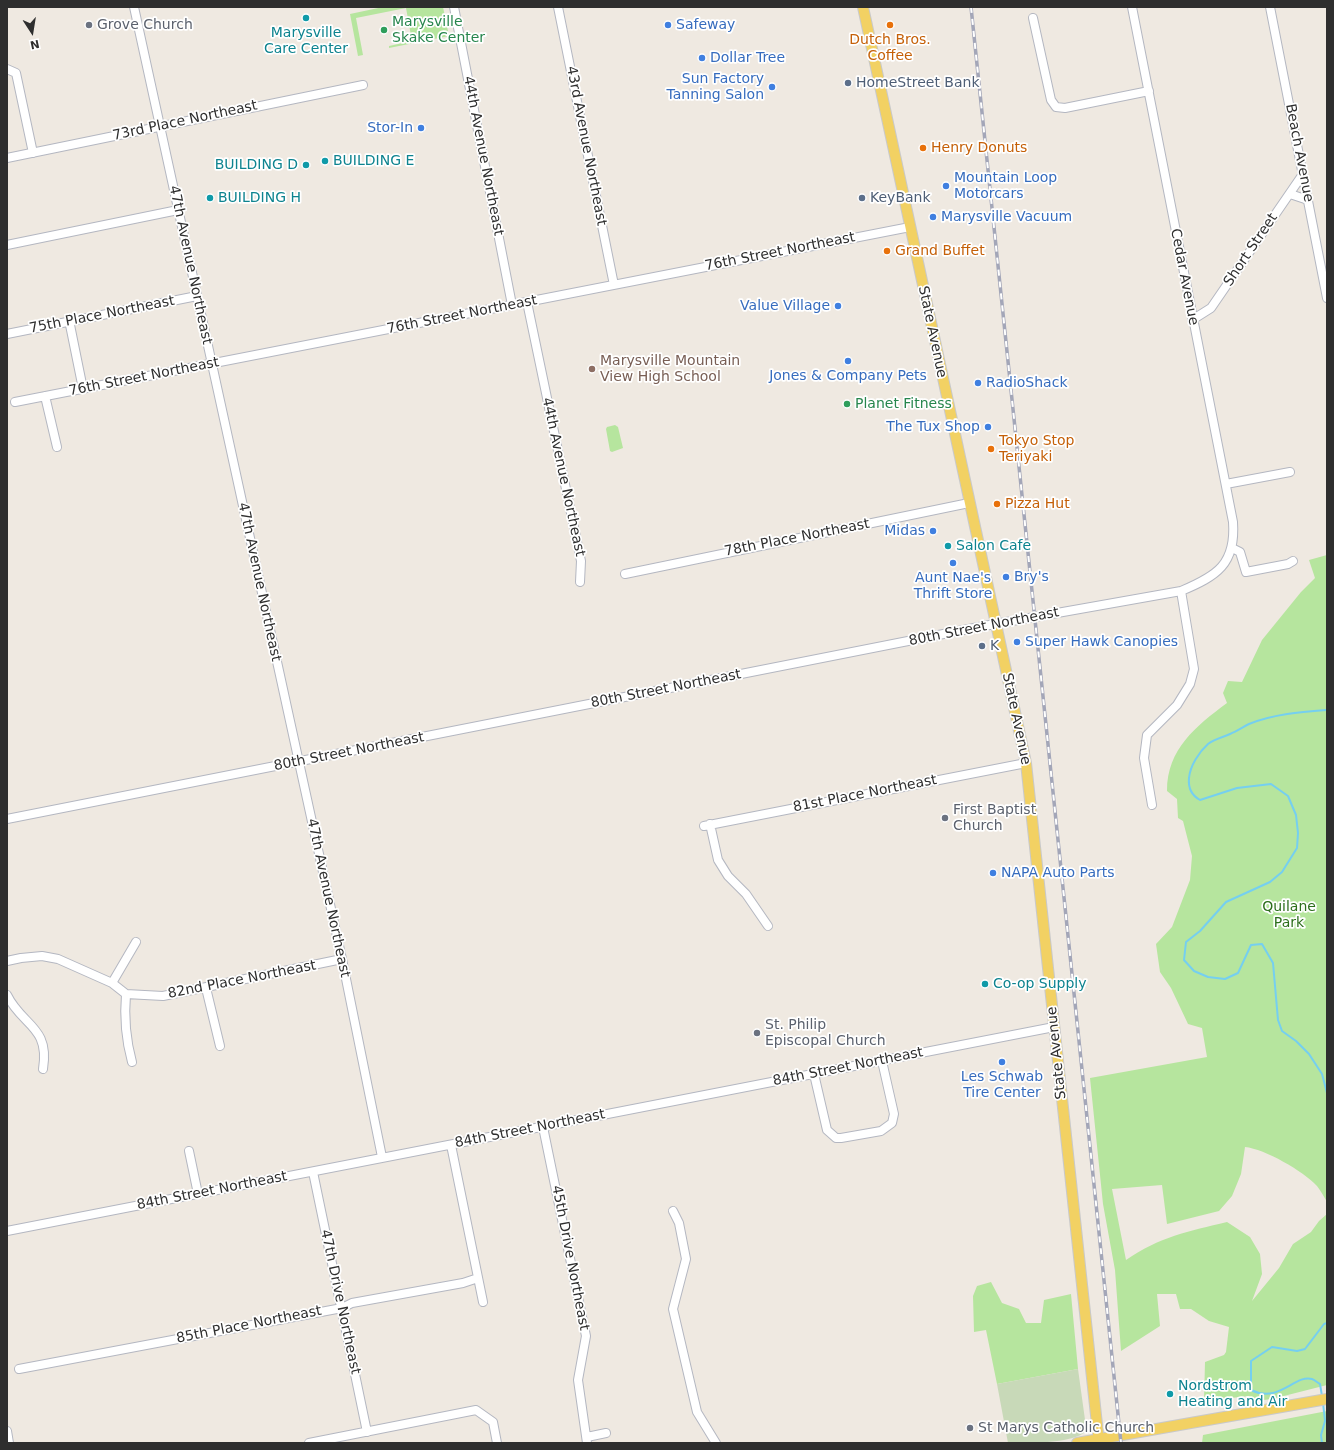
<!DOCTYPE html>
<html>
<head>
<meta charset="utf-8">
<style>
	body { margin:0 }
	#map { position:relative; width:1334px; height:1450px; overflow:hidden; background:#efe9e1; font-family:"DejaVu Sans",sans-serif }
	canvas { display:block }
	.frame { position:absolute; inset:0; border:8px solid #2e2e2e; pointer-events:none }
	.north { position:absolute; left:12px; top:12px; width:40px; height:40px; -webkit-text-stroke:3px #fff; paint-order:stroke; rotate:168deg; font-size:11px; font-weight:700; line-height:16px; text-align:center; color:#2e2e2e }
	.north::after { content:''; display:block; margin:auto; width:14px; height:18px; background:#2e2e2e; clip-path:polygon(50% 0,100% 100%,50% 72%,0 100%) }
</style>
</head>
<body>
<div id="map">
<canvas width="1334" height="1450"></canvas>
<div class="frame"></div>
<div class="north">N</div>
</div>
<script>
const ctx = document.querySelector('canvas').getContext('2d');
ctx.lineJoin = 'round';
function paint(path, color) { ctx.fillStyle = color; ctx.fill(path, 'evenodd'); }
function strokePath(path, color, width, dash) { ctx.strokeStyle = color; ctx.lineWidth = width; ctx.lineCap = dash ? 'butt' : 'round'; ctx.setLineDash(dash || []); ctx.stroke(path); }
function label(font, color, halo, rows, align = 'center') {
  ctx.font = font + ' "DejaVu Sans",sans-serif'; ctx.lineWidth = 3.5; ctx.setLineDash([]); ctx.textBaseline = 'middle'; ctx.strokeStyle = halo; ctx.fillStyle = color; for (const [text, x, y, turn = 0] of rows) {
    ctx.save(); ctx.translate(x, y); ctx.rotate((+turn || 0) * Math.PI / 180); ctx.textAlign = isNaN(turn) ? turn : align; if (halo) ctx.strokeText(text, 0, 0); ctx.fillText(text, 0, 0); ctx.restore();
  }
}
paint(new Path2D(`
	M383,7H443L449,36L389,48V46L412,41L406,8L356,18L363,55L358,56L350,14Z
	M615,425L618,427L623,448L612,452L610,451L606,429L607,427Z
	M1327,555V1202C1324,1197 1321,1191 1317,1186C1303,1171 1265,1149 1245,1147L1241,1174L1232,1196L1219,1211L1167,1224L1162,1185L1112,1189L1126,1260C1159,1237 1189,1231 1227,1222L1250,1237L1260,1254L1262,1274L1252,1301L1279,1268L1293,1244L1311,1232L1319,1221L1327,1214V1385L1272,1399L1255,1401L1249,1396L1204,1401L1205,1362L1224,1355L1226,1352L1229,1327L1209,1321L1191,1309H1180L1176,1294H1157L1160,1326L1121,1351L1115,1270L1103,1204L1090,1078L1207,1057L1202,1028L1188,1024L1171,988L1160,972L1156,944L1172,927L1190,880L1192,856L1183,821L1178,818L1177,799L1167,791C1167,749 1196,726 1227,703L1223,693L1228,681L1242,682L1262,640L1301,592L1315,578L1309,560Z
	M991,1282L1002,1303L1019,1309L1026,1323H1041L1044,1300L1071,1294L1078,1369L997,1384L986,1330L974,1332L973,1296L977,1286Z
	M1327,1411V1443H1202L1203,1435Z`), '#b6e59e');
paint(new Path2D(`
	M1078,1369L1086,1427L1085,1432C1071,1444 1027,1443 1008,1443L997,1384Z`), '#c8d9b8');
strokePath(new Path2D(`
	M1327,710C1301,712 1274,714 1249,724C1243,727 1237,731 1230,734C1224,737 1214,739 1208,744C1199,752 1190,766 1189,778C1188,788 1191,795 1200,800L1237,788L1271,784L1288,796L1296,815L1298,833L1297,848L1282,872L1270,882L1226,902L1200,931L1186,942L1184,960L1194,971L1208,977L1225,979L1238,973L1251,945L1262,944L1273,963L1278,1020L1282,1031L1296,1041L1309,1054L1322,1074L1327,1093
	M1322,1396L1320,1384C1318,1383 1315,1380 1312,1379C1295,1374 1279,1404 1251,1390V1361L1272,1347L1297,1351L1305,1349L1324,1324L1327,1323
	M1322,1443L1321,1435L1325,1421L1323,1403`), '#75cff0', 2);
const minor = new Path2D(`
	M134,7L342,959L382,1157
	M454,7L512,305
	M558,7L614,285
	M1270,7L1327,298
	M1033,18L1051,100L1056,107L1065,108L1149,91
	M7,69L16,73L33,153
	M7,158L363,85
	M1290,194L1308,200
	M7,245L178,210
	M527,302L581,561L580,582
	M69,320L83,389
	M1192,320L1211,308L1303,174
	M7,334L197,296
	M45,396L57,447
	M15,402L910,227
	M1226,484L1290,472
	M1232,548L1240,552L1246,572L1288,564L1293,561
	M625,574L969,503
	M1152,805L1144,758L1147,735L1177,705L1190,684L1194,669L1181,591
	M7,819L984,626L1181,591C1217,576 1236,564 1233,522L1132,7
	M710,824L718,860L728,876L746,894L768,926
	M704,826L1026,763
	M7,961L21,958L42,956L58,959L112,983L126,994L163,996L342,959
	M112,983L136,942
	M206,988L220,1046
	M126,994C124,1017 126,1040 132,1062
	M7,995C22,1026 50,1026 43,1069
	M814,1074L827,1130L836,1138H841L881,1131L892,1123L894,1114L882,1061
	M543,1127L586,1336L578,1380L587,1443
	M451,1145L483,1302
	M189,1151L198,1194
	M313,1172L367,1432
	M673,1211L679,1223L686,1259L673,1309L697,1412L716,1443
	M7,1231L1054,1027
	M19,1369L342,1308L352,1303L463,1283L478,1278
	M7,1431L9,1443
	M587,1437L606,1433
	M309,1443L476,1410L493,1422L497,1443`);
const major = new Path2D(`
	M863,7L1026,763L1099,1443
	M1077,1443L1327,1399`);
strokePath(minor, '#b4b7c1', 10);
strokePath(major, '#c9c9c9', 12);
strokePath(minor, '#fff', 8);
strokePath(major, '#f2d163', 10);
const rail = new Path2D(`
	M971,7L1121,1443`);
strokePath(rail, '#a3a6b8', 3.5);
strokePath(rail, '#fff', 2, [6]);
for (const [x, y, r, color] of [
	[306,18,4,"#0f9aa8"],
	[89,25,4,"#6b7280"],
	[668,25,4,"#3f7fe0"],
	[890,25,4,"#e8710a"],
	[384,30,4,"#2e9e5b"],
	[702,58,4,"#3f7fe0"],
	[848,83,4,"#5c6f8a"],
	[772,87,4,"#3f7fe0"],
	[421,128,4,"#3f7fe0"],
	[923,148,4,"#e8710a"],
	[325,161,4,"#0f9aa8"],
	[306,165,4,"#0f9aa8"],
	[946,186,4,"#3f7fe0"],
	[210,198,4,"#0f9aa8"],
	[862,198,4,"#5c6f8a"],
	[933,217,4,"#3f7fe0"],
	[887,251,4,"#e8710a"],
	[838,306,4,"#3f7fe0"],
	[848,361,4,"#3f7fe0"],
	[592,369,4,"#8d6e63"],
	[978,383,4,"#3f7fe0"],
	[847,404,4,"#2e9e5b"],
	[988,427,4,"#3f7fe0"],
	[991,449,4,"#e8710a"],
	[997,504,4,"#e8710a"],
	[933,531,4,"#3f7fe0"],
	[948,546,4,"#0f9aa8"],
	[953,563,4,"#3f7fe0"],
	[1006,577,4,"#3f7fe0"],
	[1017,642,4,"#3f7fe0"],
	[982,646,4,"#5c6f8a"],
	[945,818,4,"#6b7280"],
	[993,873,4,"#3f7fe0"],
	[985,984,4,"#0f9aa8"],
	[757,1033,4,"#6b7280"],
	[1002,1062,4,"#3f7fe0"],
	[1170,1394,4,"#0f9aa8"],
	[970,1428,4,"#6b7280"]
]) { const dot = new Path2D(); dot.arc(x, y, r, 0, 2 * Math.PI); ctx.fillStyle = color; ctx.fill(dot); strokePath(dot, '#fff', 1.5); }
label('14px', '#27864d', '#fff', [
	["Marysville",392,22],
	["Skake Center",392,38],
	["Planet Fitness",855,404]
], 'left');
label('14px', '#5b616d', '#fff', [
	["Grove Church",97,25],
	["First Baptist",953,810],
	["Church",953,826],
	["St. Philip",765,1025],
	["Episcopal Church",765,1041],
	["St Marys Catholic Church",978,1428]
], 'left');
label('14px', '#366cbe', '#fff', [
	["Safeway",676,25],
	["Dollar Tree",710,58],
	["Sun Factory",764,79,"right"],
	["Tanning Salon",764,95,"right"],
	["Stor-In",413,128,"right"],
	["Mountain Loop",954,178],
	["Motorcars",954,194],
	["Marysville Vacuum",941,217],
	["Value Village",830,306,"right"],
	["Jones & Company Pets",848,376,"center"],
	["RadioShack",986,383],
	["The Tux Shop",980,427,"right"],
	["Midas",925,531,"right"],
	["Bry's",1014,577],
	["Aunt Nae's",953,578,"center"],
	["Thrift Store",953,594,"center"],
	["Super Hawk Canopies",1025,642],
	["NAPA Auto Parts",1001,873],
	["Les Schwab",1002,1077,"center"],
	["Tire Center",1002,1093,"center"]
], 'left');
label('14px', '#0d838f', '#fff', [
	["Marysville",306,33,"center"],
	["Care Center",306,49,"center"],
	["BUILDING E",333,161],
	["BUILDING D",298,165,"right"],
	["BUILDING H",218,198],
	["Salon Cafe",956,546],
	["Co-op Supply",993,984],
	["Nordstrom",1178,1386],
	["Heating and Air",1178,1402]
], 'left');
label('14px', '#c56008', '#fff', [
	["Dutch Bros.",890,40,"center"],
	["Coffee",890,56,"center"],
	["Henry Donuts",931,148],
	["Grand Buffet",895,251],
	["Tokyo Stop",999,441],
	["Teriyaki",999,457],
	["Pizza Hut",1005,504]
], 'left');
label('14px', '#4e5e75', '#fff', [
	["HomeStreet Bank",856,83],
	["KeyBank",870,198],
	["K",990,646]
], 'left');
label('14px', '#2e2e2e', '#fff', [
	["73rd Place Northeast",185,121,-12],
	["43rd Avenue Northeast",586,146,79],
	["Beach Avenue",1299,153,79],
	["44th Avenue Northeast",483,156,79],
	["Short Street",1251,250,-56],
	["76th Street Northeast",780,252,-11],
	["47th Avenue Northeast",190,265,78],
	["Cedar Avenue",1184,277,79],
	["75th Place Northeast",102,315,-11],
	["76th Street Northeast",462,315,-11],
	["State Avenue",932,332,78],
	["76th Street Northeast",144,377,-11],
	["44th Avenue Northeast",563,477,78],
	["78th Place Northeast",797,538,-11],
	["47th Avenue Northeast",259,582,78],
	["80th Street Northeast",984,627,-11],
	["80th Street Northeast",666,689,-11],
	["State Avenue",1016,719,78],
	["80th Street Northeast",349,752,-11],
	["81st Place Northeast",865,794,-11],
	["47th Avenue Northeast",328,898,78],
	["82nd Place Northeast",242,980,-11],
	["State Avenue",1057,1053,-96],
	["84th Street Northeast",848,1067,-11],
	["84th Street Northeast",530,1129,-11],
	["84th Street Northeast",212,1191,-11],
	["45th Drive Northeast",570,1258,79],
	["47th Drive Northeast",340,1302,78],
	["85th Place Northeast",249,1325,-11]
]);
label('14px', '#785e54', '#fff', [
	["Marysville Mountain",600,361],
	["View High School",600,377]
], 'left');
label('14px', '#2c6e1b', '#fff', [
	["Quilane",1289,907],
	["Park",1289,923]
]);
</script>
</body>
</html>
